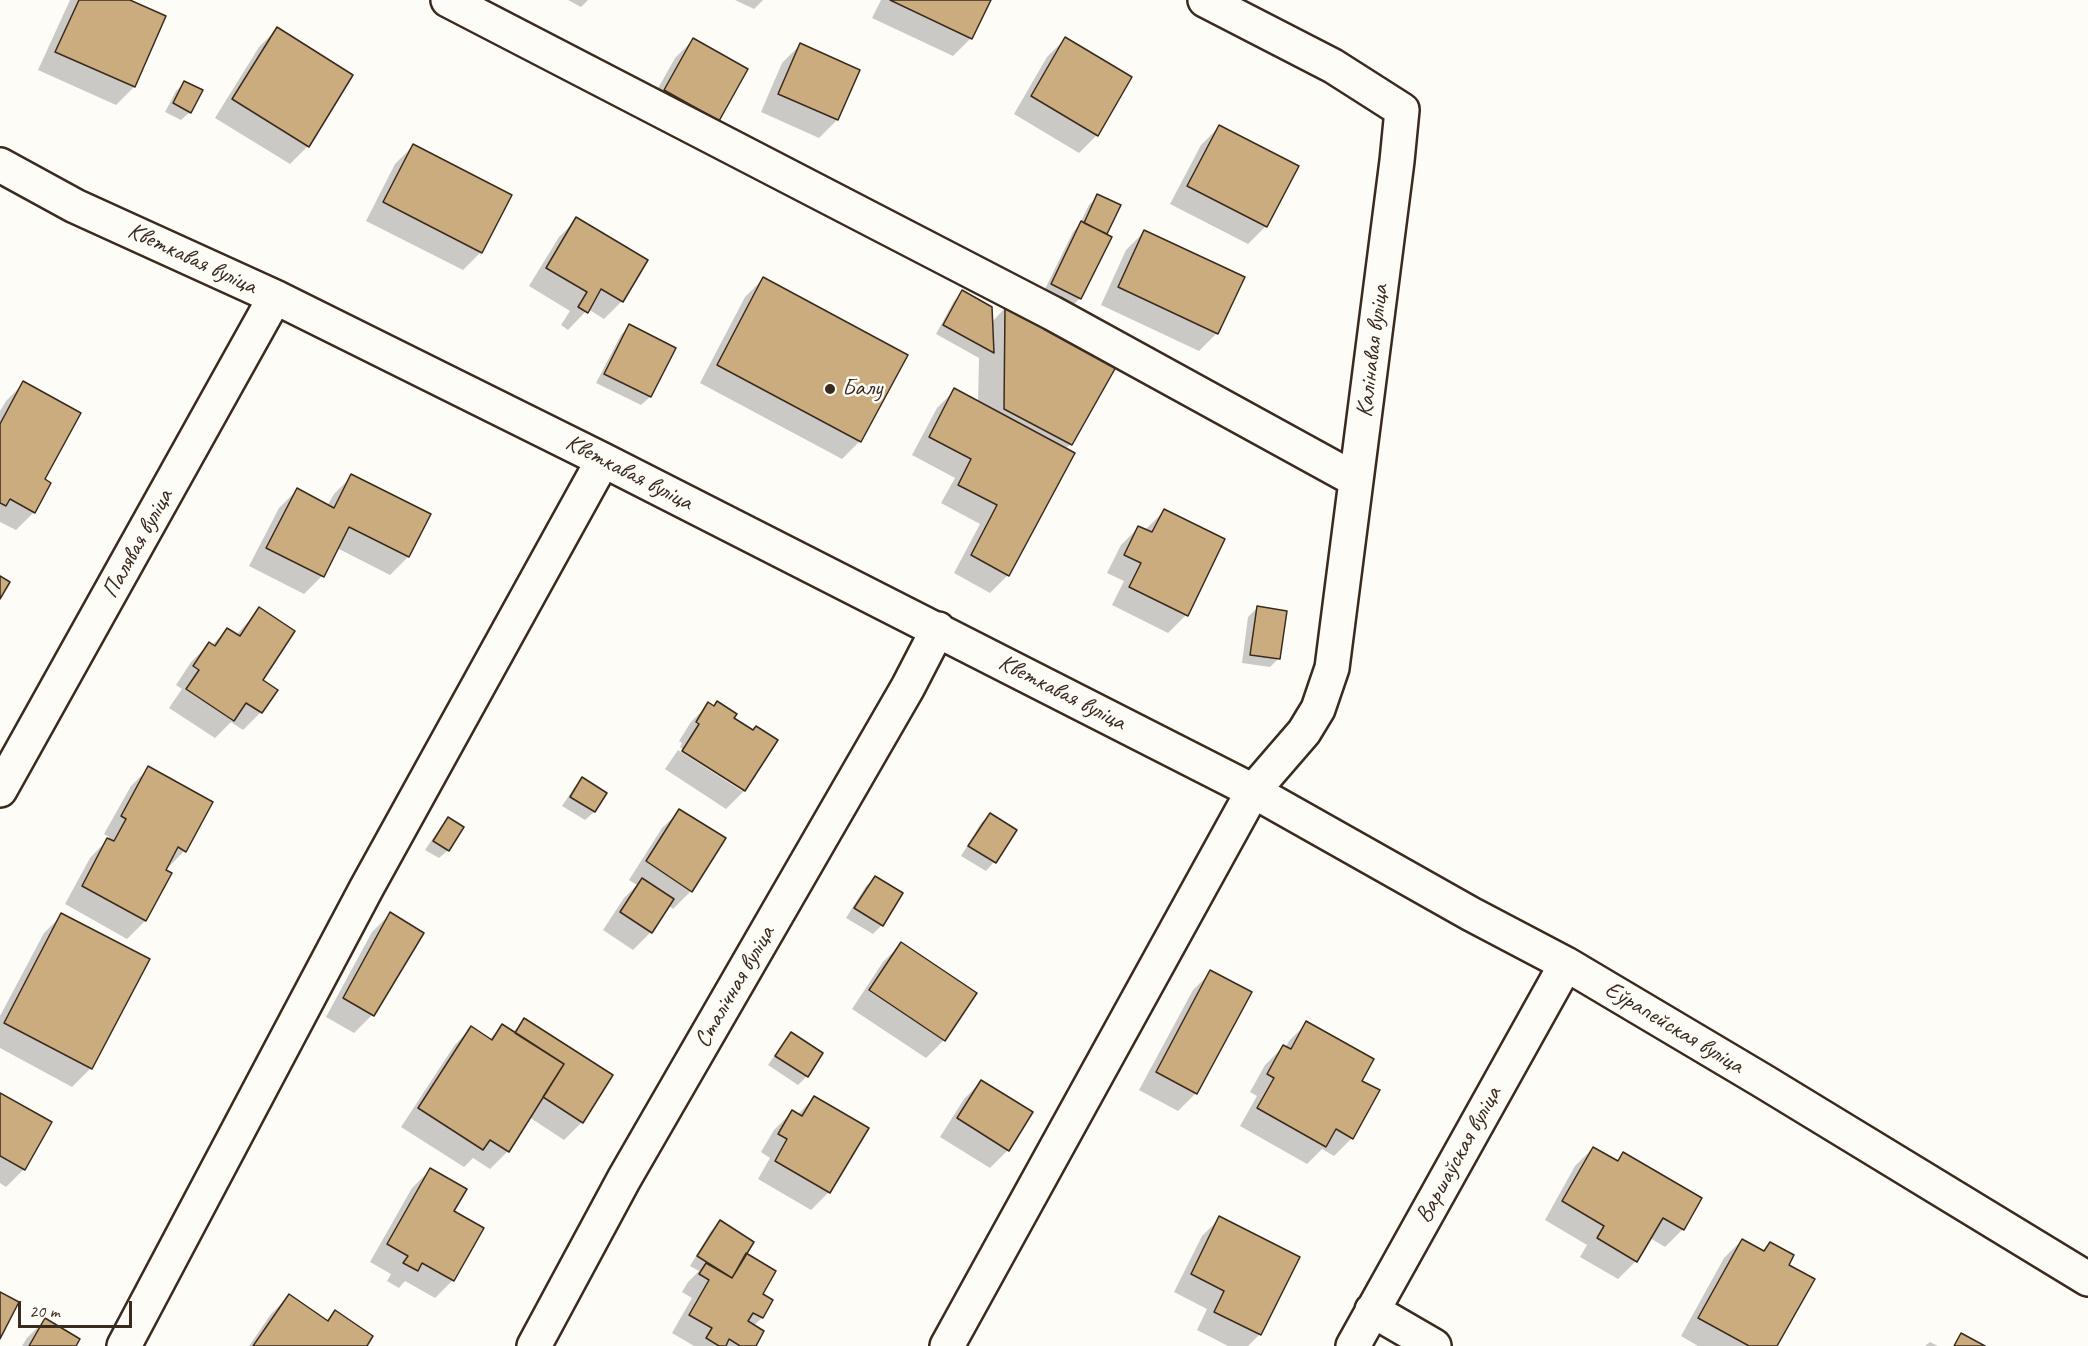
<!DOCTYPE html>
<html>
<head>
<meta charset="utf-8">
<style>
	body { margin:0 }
	#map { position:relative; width:2088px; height:1346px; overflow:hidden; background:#fdfcf7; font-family:Caveat,sans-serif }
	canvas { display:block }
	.scale { position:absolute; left:18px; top:1301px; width:114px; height:27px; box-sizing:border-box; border:3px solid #3b2a1e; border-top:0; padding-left:8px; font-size:18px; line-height:21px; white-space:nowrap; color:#3b2a1e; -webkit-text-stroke:4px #fdfcf7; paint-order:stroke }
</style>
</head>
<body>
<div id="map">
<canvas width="2088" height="1346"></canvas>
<div class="scale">20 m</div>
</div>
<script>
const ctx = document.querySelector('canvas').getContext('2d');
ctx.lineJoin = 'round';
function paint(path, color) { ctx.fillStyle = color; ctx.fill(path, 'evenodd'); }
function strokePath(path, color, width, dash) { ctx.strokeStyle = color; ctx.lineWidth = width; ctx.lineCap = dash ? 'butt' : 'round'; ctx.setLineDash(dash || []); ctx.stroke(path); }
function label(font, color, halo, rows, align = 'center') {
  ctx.font = font + ' Caveat,sans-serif'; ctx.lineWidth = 5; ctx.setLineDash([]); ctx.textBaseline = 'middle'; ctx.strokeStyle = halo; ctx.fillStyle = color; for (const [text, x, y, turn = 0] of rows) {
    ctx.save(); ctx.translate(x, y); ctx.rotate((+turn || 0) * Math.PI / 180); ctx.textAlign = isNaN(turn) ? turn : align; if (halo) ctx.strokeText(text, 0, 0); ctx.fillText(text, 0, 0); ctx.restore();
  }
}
paint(new Path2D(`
	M70,0H127L164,17L134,87L116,105L38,70Z
	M568,0H588L581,7Z
	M735,0H763L754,9Z
	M881,0H989L971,38L953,56L872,18Z
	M277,29L308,146L290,164L215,118L259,47Z
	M1065,39L1097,135L1079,153L1014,114L1047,57Z
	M693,40L746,70L717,120L699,138L647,108L675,58Z
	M800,45L837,120L819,138L761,112L782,63Z
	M185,82L190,112L181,120L165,112L176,91Z
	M1219,127L1266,226L1248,244L1170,204L1201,145Z
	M413,146L481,252L463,270L366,221L395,164Z
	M1098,196L1119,206L1105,235L1080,298L1071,307L1043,293L1073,232L1079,225L1089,205Z
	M577,219L622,301L604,319L588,309L568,330L561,325L570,311L529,286L559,237Z
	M1144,232L1217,333L1199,351L1101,305L1126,250Z
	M763,279L860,441L842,459L700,383L745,297Z
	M962,292L991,323L1005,308L1071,444L1065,449L1008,575L990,593L954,573L980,524L941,503L955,478L912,455L937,408L955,390L978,403L979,358L936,334L954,301Z
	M629,326L674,349L650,397L641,405L596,383L621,335Z
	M24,383L43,480L49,484L34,512L16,530L0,522V411L6,401Z
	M352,476L429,515L408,557L390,575L337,548L322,576L304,594L249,566L279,508L297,490L327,506L334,494Z
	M1164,511L1186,615L1168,633L1112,605L1124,581L1107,573L1121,545L1139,527L1145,530Z
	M1257,608L1278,659L1270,667L1242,663L1248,617Z
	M260,609L261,712L243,730L231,722L215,738L169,708L182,689L176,685L191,662L209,644L212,645L227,630L236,635Z
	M717,703L732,719L752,731L776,740L744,791L726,809L665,769L678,750L742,791V788L680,747L682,743L679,741L691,722L709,704L713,707Z
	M149,768L184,851L165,871L170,874L145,921L127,939L65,904L90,858L108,839L109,837L104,834L131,786Z
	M582,779L605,793L594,812L585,820L562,806L574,788Z
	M680,811L691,891L673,909L668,905L651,932L633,950L603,930L624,898L637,885L629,880L662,828Z
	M990,815L1015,830L994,862L986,871L961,856L981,823Z
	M448,819V850L439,858L425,850L440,828Z
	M875,878L901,894L881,926L873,934L846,918L866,886Z
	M390,914L372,1015L354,1033L326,1017L372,932Z
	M62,915L148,960L90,1069L72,1087L0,1048V1016L44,933Z
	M901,944L975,994L944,1040L926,1058L852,1009L883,962Z
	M1211,972L1196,1093L1178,1111L1139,1090L1193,990Z
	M525,1020L582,1122L564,1140L529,1117L508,1151L490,1169L473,1158L464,1167L401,1127L454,1046L471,1028L489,1040L502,1026L512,1033Z
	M1307,1023L1360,1081L1352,1138L1334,1156L1322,1149L1307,1164L1240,1126L1257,1096L1250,1092L1265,1065L1283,1047L1285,1048L1289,1041Z
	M791,1034L821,1054L807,1076L798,1085L768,1065L783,1043Z
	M982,1081L1008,1150L990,1168L940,1137L964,1099Z
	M0,1095L24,1169L6,1187L0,1183Z
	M814,1098L829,1192L811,1210L758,1179L770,1158L761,1152L774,1130L792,1112L797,1115Z
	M1593,1148L1616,1161L1624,1154L1683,1229L1665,1247L1650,1238L1636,1261L1618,1279L1580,1257L1587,1245L1545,1220L1575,1166Z
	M430,1170L452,1212L453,1280L435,1298L405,1281L399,1288L387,1281L391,1274L370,1262L412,1188Z
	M1220,1218L1298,1257L1259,1335L1248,1346H1228L1197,1330L1207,1309L1174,1292L1202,1236Z
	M720,1222L745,1254L761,1294L771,1300L762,1318L753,1326L754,1346H694L672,1333L692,1298L682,1292L688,1282L699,1271L690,1266L711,1231Z
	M1742,1240L1762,1252L1770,1243L1787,1266L1776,1346H1698L1681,1336L1724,1258Z
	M289,1296L326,1321L336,1311L365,1346H249L271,1314Z
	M45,1320L74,1346H22L27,1338Z
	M1930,1342L1938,1346H1925Z`), '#0003');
const building = new Path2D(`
	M79,0H130L166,16L135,87L55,52Z
	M890,0H991L972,39Z
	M277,27L353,75L309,147L232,99Z
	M1065,37L1132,77L1098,136L1031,96Z
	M693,38L748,69L719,121L664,90Z
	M800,43L860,70L838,120L778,94Z
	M184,81L203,90L191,113L173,103Z
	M1219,125L1299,166L1267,227L1187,186Z
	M413,144L512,195L482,253L383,202Z
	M1097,194L1121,205L1107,234L1084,223Z
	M576,217L648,260L623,302L601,289L588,313L578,307L587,292L546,268Z
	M1081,221L1112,237L1081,299L1051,284Z
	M1144,230L1245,277L1218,334L1118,287Z
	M763,277L908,355L861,442L717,365Z
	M962,290L992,307L994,353L943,325Z
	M1005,307L1116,367L1072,445L1004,409Z
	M629,324L676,348L651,397L604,374Z
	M23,381L81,413L45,479L51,483L35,513L10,499L6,506L0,503V424Z
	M954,388L1075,453L1009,576L971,555L997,505L958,485L971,459L929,437Z
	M351,474L431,514L409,557L349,527L324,577L266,548L297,488L334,508Z
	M1164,509L1225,539L1188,616L1129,587L1141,563L1124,555L1138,526L1152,532Z
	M0,576L10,582L0,599Z
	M1257,606L1287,611L1280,659L1250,655Z
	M259,607L295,631L263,680L278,690L262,713L246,703L234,721L186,689L199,670L193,666L209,642L215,646L227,628L240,636Z
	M717,701L737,714L734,718L753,730L756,726L778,740L745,791L682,751L699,724L696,722L708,702L714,706Z
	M148,766L213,802L186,852L178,847L166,870L172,873L146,921L82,886L107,838L114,841L126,819L121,816Z
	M582,777L607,793L595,812L570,797Z
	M679,809L726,838L692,892L646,861Z
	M990,813L1017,830L996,863L968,846Z
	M448,817L464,827L449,851L433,841Z
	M875,876L903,893L883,926L854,908Z
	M642,878L674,899L652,933L620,912Z
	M390,912L424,933L374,1016L343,998Z
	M61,913L150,959L92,1069L4,1023Z
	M901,942L977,993L945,1041L869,990Z
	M1210,970L1252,992L1197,1094L1156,1072Z
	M524,1018L613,1075L583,1123L543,1097L564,1064L515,1033Z
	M1306,1021L1374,1059L1362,1081L1380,1090L1353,1139L1336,1129L1326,1147L1257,1108L1274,1078L1267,1074L1283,1045L1291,1049Z
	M502,1024L564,1064L509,1152L490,1140L483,1150L418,1108L471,1026L492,1040Z
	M791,1032L823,1053L808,1077L775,1056Z
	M981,1080L1033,1112L1009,1151L957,1118Z
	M0,1093L52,1122L25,1170L0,1156Z
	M814,1096L869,1128L830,1193L775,1161L787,1139L778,1134L792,1110L802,1116Z
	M1593,1147L1618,1161L1623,1152L1702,1198L1684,1230L1663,1218L1637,1262L1597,1238L1604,1226L1562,1201Z
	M430,1168L467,1189L454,1211L484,1228L454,1281L422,1263L418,1271L403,1263L408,1256L387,1244Z
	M1219,1216L1300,1257L1261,1335L1214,1312L1224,1291L1191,1274Z
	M720,1220L754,1242L732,1278L697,1256Z
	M1742,1239L1764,1251L1770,1242L1794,1255L1789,1265L1815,1279L1777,1346H1749L1698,1318Z
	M746,1253L776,1271L763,1294L773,1300L763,1318L753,1313L748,1321L764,1331L756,1346H740L729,1339L726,1346H719L706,1338L712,1328L689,1315L709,1280L699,1274L706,1263L732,1278Z
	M0,1292L19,1302L0,1339Z
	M289,1294L328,1321L335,1310L373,1336L367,1346H253Z
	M45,1318L80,1339L76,1346H29Z
	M1961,1333L1985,1346H1954Z`);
paint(building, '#caac7f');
strokePath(building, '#3b2a1e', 1.5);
const minor = new Path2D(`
	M448,0L1052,313L1356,480
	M0,165L75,206L275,297L603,460L1253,791L1471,914L1566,964L1763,1081L2088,1279
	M0,790L275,297
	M1372,1310L1434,1346
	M124,1346L366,889L603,460
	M534,1346L624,1179L908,687L938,629
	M947,1346L1253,791L1304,732L1318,709L1332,668L1397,161L1402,110L1333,66L1205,0
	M1353,1346L1566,964`);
strokePath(minor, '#3b2a1e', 38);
strokePath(minor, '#fdfcf7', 33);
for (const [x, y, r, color] of [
	[830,389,6,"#3b2a1e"]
]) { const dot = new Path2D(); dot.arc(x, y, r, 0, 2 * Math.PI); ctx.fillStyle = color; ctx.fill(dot); strokePath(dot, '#fdfcf7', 2); }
label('24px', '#3b2a1e', '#fdfcf7', [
	["Кветкавая вуліца",192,259,25],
	["Калінавая вуліца",1373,351,-83],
	["Кветкавая вуліца",629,473,27],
	["Палявая вуліца",138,544,-61],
	["Кветкавая вуліца",1062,693,27],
	["Сталічная вуліца",735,987,-60],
	["Еўрапейская вуліца",1674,1028,31],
	["Варшаўская вуліца",1459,1155,-61]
]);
label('24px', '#3b2a1e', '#fdfcf7', [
	["Балу",842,389]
], 'left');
</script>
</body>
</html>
